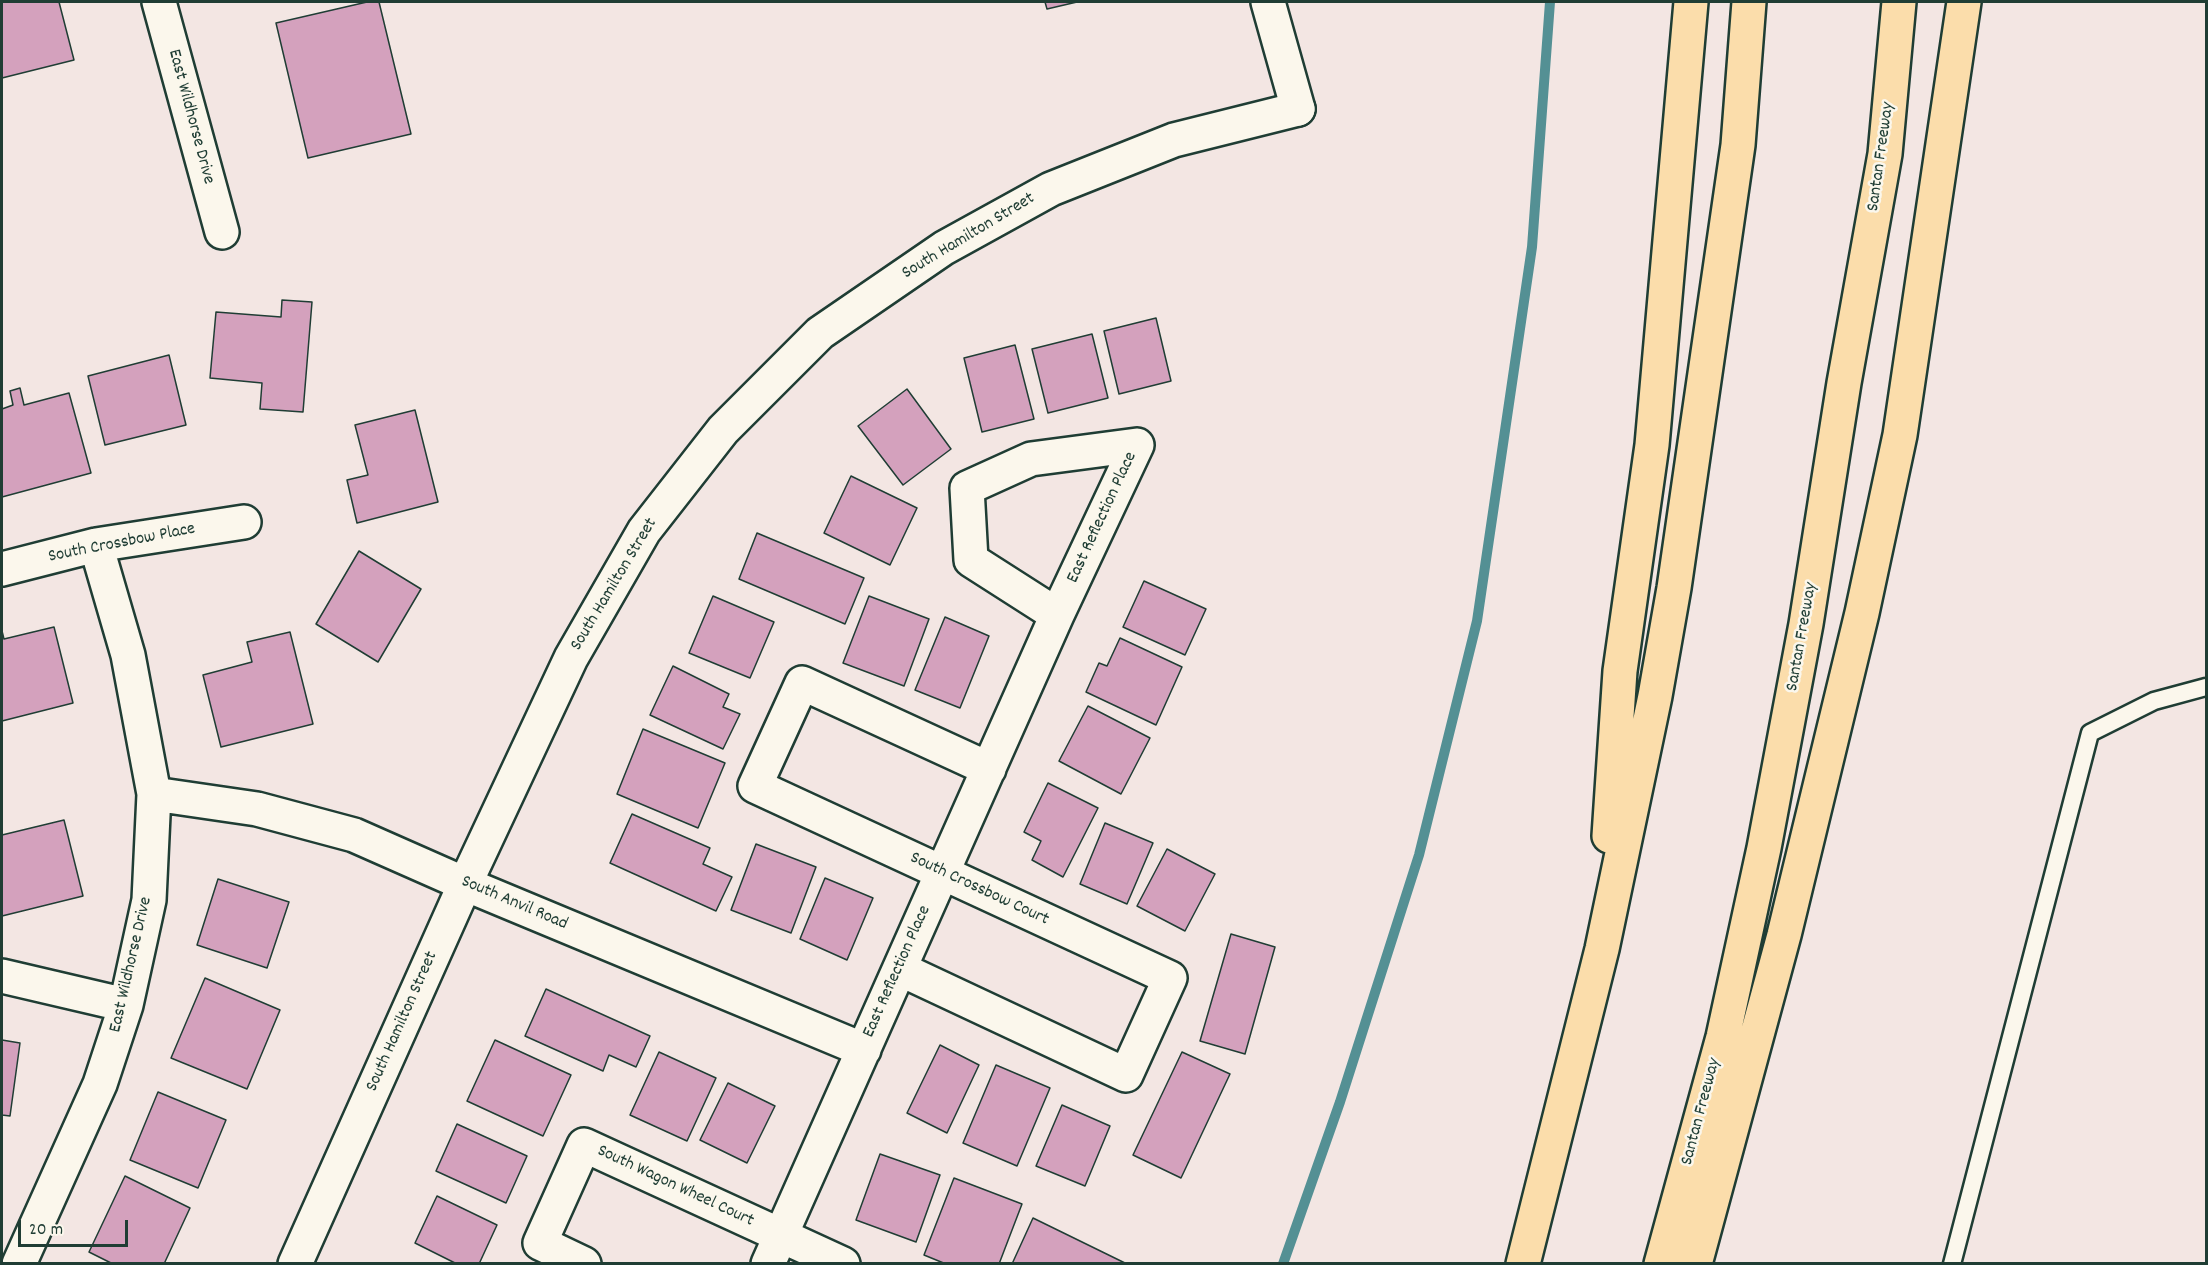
<!DOCTYPE html>
<html>
<head>
<meta charset="utf-8">
<style>
	body { margin:0 }
	#map { position:relative; width:2208px; height:1265px; overflow:hidden; background:#f3e6e3; font-family:Dekko,sans-serif }
	canvas { display:block }
	.frame { position:absolute; inset:0; border:3px solid #1f3d34; pointer-events:none }
	.scale { position:absolute; left:18px; top:1220px; width:110px; height:27px; box-sizing:border-box; border:3px solid #1f3d34; border-top:0; padding-left:8px; font-size:18px; line-height:21px; white-space:nowrap; color:#1f3d34; -webkit-text-stroke:4px #fbf7ec; paint-order:stroke }
</style>
</head>
<body>
<div id="map">
<canvas width="2208" height="1265"></canvas>
<div class="frame"></div>
<div class="scale">20 m</div>
</div>
<script>
const ctx = document.querySelector('canvas').getContext('2d');
ctx.lineJoin = 'round';
function strokePath(path, color, width, dash) { ctx.strokeStyle = color; ctx.lineWidth = width; ctx.lineCap = dash ? 'butt' : 'round'; ctx.setLineDash(dash || []); ctx.stroke(path); }
function paint(path, color) { ctx.fillStyle = color; ctx.fill(path, 'evenodd'); }
function label(font, color, halo, rows, align = 'center') {
  ctx.font = font + ' Dekko,sans-serif'; ctx.lineWidth = 5; ctx.setLineDash([]); ctx.textBaseline = 'middle'; ctx.strokeStyle = halo; ctx.fillStyle = color; for (const [text, x, y, turn = 0] of rows) {
    ctx.save(); ctx.translate(x, y); ctx.rotate((+turn || 0) * Math.PI / 180); ctx.textAlign = isNaN(turn) ? turn : align; if (halo) ctx.strokeText(text, 0, 0); ctx.fillText(text, 0, 0); ctx.restore();
  }
}
strokePath(new Path2D(`
	M1283,1264L1340,1102L1419,855L1477,621L1532,247L1550,2`), '#549094', 10);
const building = new Path2D(`
	M2,2H59L74,60L2,78Z
	M367,2H379L411,134L308,158L276,23Z
	M1045,2H1077L1047,9Z
	M282,300L312,302L303,412L260,409L262,383L210,378L216,312L281,317Z
	M1156,318L1171,381L1119,394L1104,331Z
	M1092,334L1108,398L1048,413L1032,349Z
	M1015,345L1034,419L982,432L964,358Z
	M169,355L186,425L105,445L88,376Z
	M20,388L24,405L69,393L91,473L2,497V409L13,405L10,391Z
	M907,389L951,449L903,485L858,426Z
	M415,410L438,502L357,523L347,480L368,475L355,425Z
	M851,476L917,508L890,565L824,533Z
	M757,533L864,578L845,624L739,579Z
	M359,551L421,589L378,662L316,624Z
	M1144,581L1206,609L1185,655L1123,627Z
	M713,596L774,622L750,678L689,653Z
	M869,596L929,619L904,686L843,663Z
	M945,617L989,636L960,708L915,690Z
	M54,627L73,703L2,721V631L4,639Z
	M290,632L313,724L221,747L203,675L252,662L247,642Z
	M1120,638L1182,667L1156,725L1086,692L1099,663L1107,666Z
	M673,666L729,694L723,707L740,714L723,749L650,715Z
	M1088,706L1150,738L1121,794L1059,761Z
	M643,729L725,763L698,828L617,794Z
	M1048,783L1098,808L1063,877L1032,860L1041,841L1024,832Z
	M632,814L710,848L703,864L732,877L716,911L610,863Z
	M64,820L83,896L2,916V835Z
	M1105,823L1153,843L1127,904L1080,884Z
	M756,844L816,867L791,933L731,910Z
	M1167,849L1215,874L1185,931L1137,906Z
	M825,878L873,898L847,960L800,939Z
	M218,879L289,902L267,968L197,945Z
	M1231,934L1275,947L1245,1054L1200,1041Z
	M205,978L280,1010L247,1089L171,1058Z
	M546,989L650,1036L636,1067L609,1055L603,1071L525,1036Z
	M2,1040L20,1043L10,1116L2,1115Z
	M495,1040L571,1075L543,1136L467,1101Z
	M940,1045L979,1065L947,1133L907,1113Z
	M659,1052L716,1078L687,1141L630,1115Z
	M1182,1052L1230,1074L1181,1178L1133,1155Z
	M996,1065L1050,1088L1017,1166L963,1143Z
	M728,1083L775,1106L747,1163L700,1140Z
	M158,1092L226,1120L198,1188L130,1160Z
	M1062,1105L1110,1126L1085,1186L1036,1166Z
	M457,1124L527,1156L506,1203L436,1171Z
	M880,1154L940,1175L916,1242L856,1220Z
	M125,1176L190,1208L164,1264H113L89,1252Z
	M954,1178L1022,1204L999,1264H946L924,1255Z
	M437,1196L497,1225L479,1264H457L415,1243Z
	M1033,1218L1127,1264H1012Z`);
paint(building, '#d4a1bd');
strokePath(building, '#1f3d34', 1.5);
const service = new Path2D(`
	M1952,1264L2090,733L2154,701L2206,687`);
const minor = new Path2D(`
	M159,2L222,232
	M1268,2L1298,109
	M2,569L96,545L244,522
	M154,794L257,809L354,835L465,884L864,1050
	M900,969L1126,1075L1170,978L755,786L802,683L989,769
	M2,976L126,1005
	M19,1264L100,1084L126,1005L149,900L154,794L128,655L96,545
	M584,1264L540,1243L584,1145L843,1264
	M768,1264L1057,615L1137,445L1031,459L967,488L971,560L1057,615`);
const tertiary = new Path2D(`
	M295,1264L465,884L571,658L644,531L723,430L820,333L944,248L1051,189L1174,140L1298,109`);
const motorway = new Path2D(`
	M1609,836L1620,671L1652,445L1691,2
	M1523,1264L1602,949L1655,696L1674,588L1738,145L1749,2
	M1661,1264L1723,1037L1764,848L1806,624L1844,383L1885,154L1899,2
	M1695,1264L1784,935L1862,613L1900,435L1964,2`);
strokePath(service, '#1f3d34', 21);
strokePath(minor, '#1f3d34', 38);
strokePath(tertiary, '#1f3d34', 38);
strokePath(motorway, '#1f3d34', 38);
strokePath(service, '#fbf7ec', 16);
strokePath(minor, '#fbf7ec', 33);
strokePath(tertiary, '#fbf7ec', 33);
strokePath(motorway, '#fbddab', 33);
label('18px', '#1f3d34', '#fbf7ec', [
	["East Wildhorse Drive",190,117,75],
	["Santan Freeway",1882,157,-82],
	["South Hamilton Street",969,237,-31],
	["East Reflection Place",1103,518,-65],
	["South Crossbow Place",122,544,-11],
	["South Hamilton Street",615,585,-59],
	["Santan Freeway",1803,637,-80],
	["South Crossbow Court",979,890,25],
	["South Anvil Road",514,904,23],
	["East Wildhorse Drive",132,965,-77],
	["East Reflection Place",898,972,-66],
	["South Hamilton Street",403,1022,-66],
	["Santan Freeway",1702,1112,-75],
	["South Wagon Wheel Court",675,1187,25]
]);
</script>
</body>
</html>
